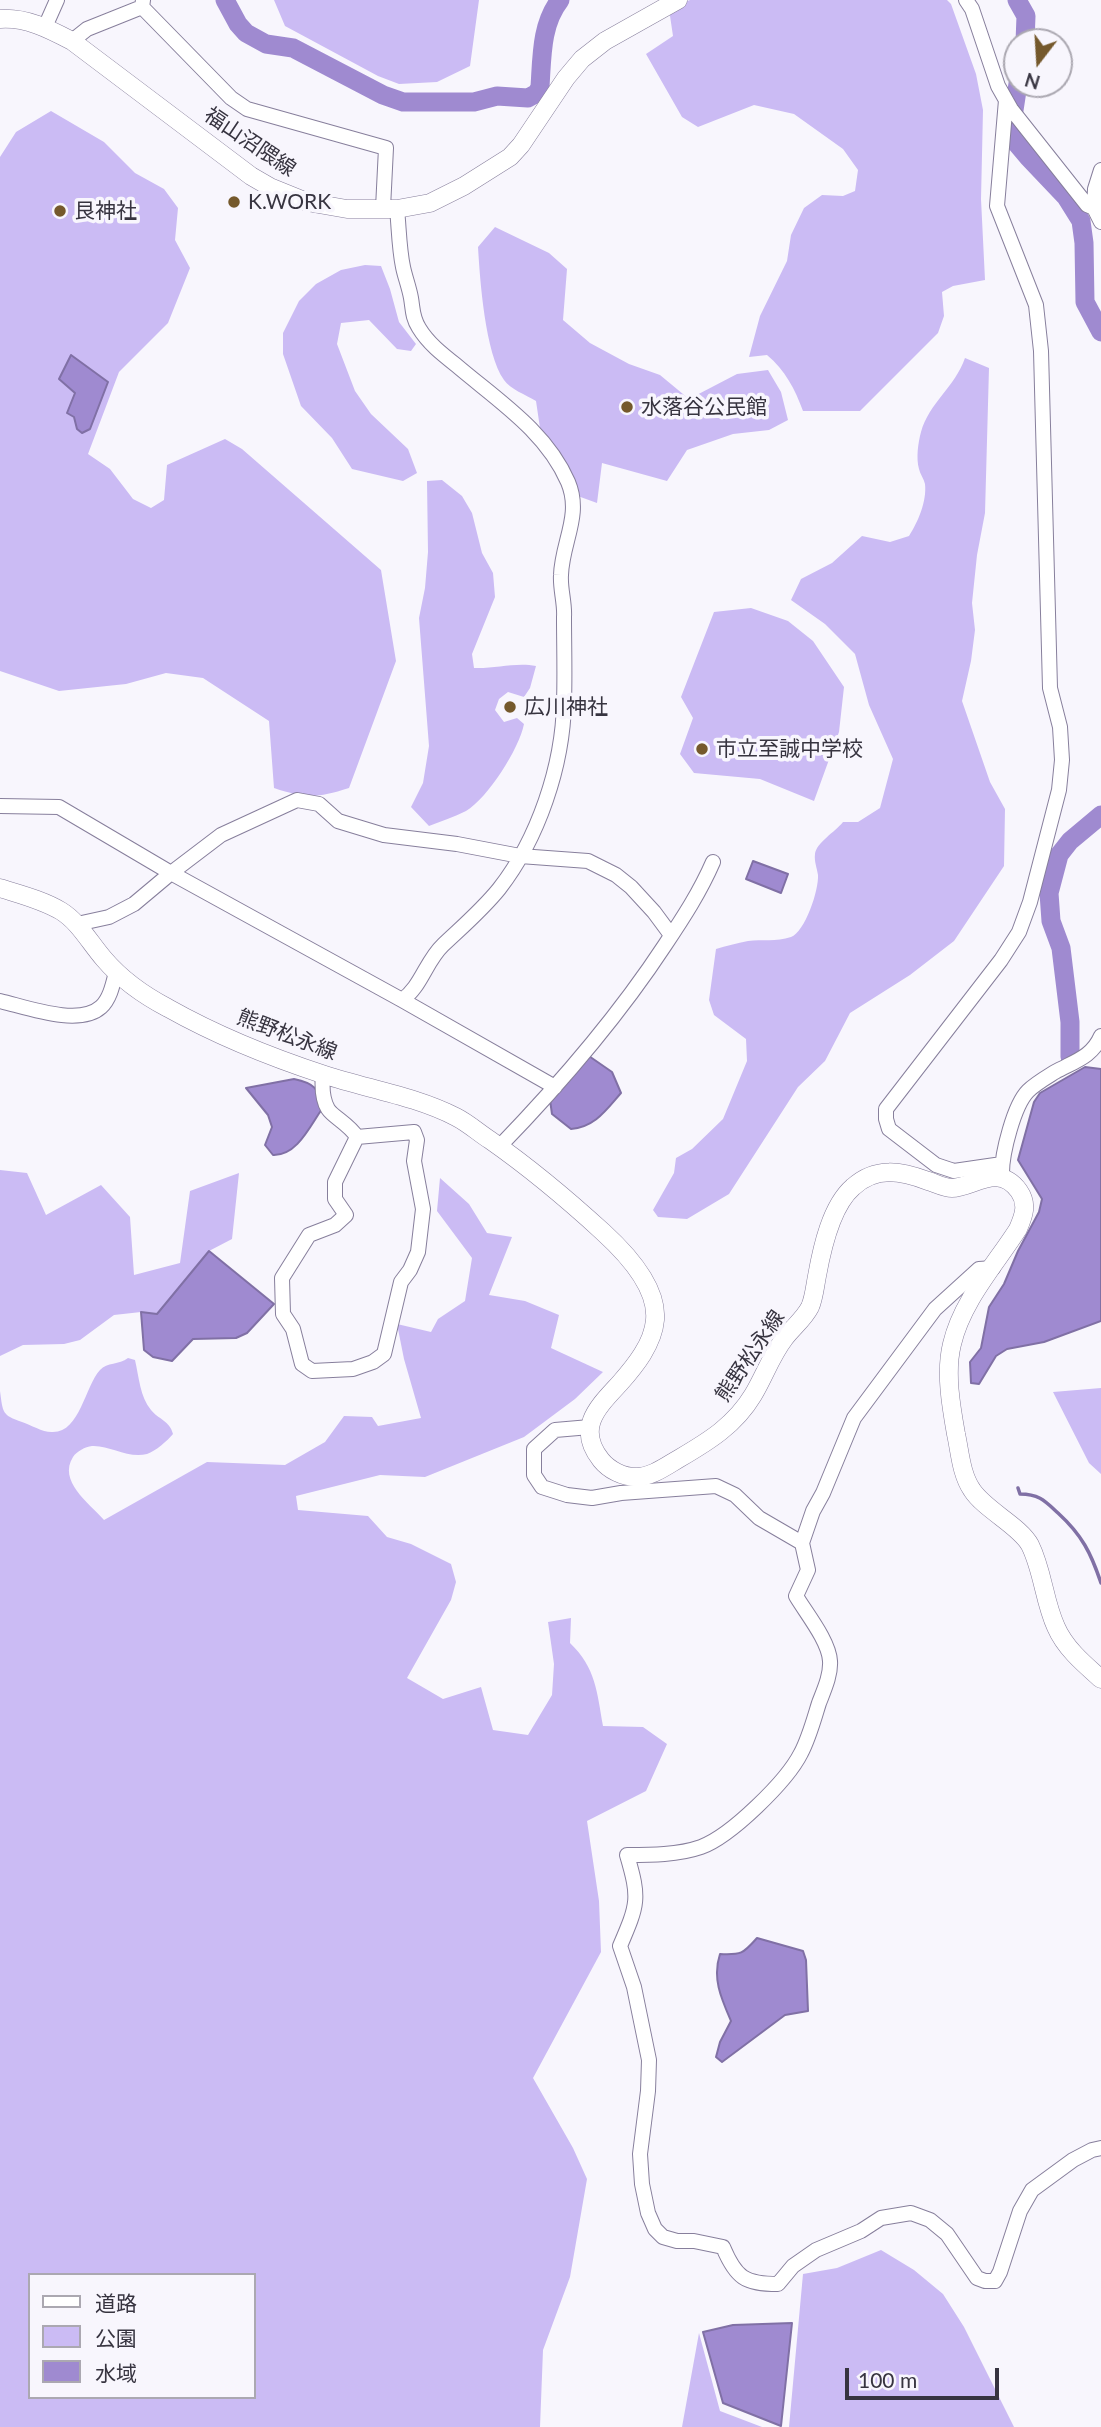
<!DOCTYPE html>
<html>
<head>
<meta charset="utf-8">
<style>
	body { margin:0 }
	#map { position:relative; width:1101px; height:2427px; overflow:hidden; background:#f8f6fd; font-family:Lato,"Noto Sans JP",sans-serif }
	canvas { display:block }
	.legend { position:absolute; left:28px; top:2273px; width:228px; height:126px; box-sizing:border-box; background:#f8f6fd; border:2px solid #aba8b1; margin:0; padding:9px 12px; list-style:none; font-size:21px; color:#373440 }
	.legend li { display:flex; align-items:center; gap:14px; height:35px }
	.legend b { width:35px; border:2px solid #aba8b1 }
	.north { position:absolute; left:1003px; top:28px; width:70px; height:70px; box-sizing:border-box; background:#f8f6fd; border:2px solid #aba8b1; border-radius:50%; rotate:197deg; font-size:19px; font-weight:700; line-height:28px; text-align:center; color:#373440 }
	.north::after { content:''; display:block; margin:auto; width:24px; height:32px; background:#75592c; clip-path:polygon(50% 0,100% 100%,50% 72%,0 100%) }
	.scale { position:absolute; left:845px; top:2368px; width:154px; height:32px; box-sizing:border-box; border:4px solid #373440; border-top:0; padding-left:9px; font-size:21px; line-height:24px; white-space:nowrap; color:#373440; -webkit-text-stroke:5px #f8f6fd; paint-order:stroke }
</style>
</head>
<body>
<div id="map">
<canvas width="1101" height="2427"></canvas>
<ul class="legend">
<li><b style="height:9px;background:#fff"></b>道路</li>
<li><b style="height:19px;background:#cbbbf4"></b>公園</li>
<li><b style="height:19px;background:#9f8ad0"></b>水域</li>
</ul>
<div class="north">N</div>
<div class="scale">100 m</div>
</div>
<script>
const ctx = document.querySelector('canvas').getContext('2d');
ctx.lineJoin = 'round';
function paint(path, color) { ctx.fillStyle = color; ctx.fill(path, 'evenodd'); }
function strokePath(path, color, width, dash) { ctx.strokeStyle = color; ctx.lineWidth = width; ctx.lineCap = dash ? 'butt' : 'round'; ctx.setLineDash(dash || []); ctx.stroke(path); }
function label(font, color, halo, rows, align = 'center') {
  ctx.font = font + ' Lato,"Noto Sans JP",sans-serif'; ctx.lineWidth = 7; ctx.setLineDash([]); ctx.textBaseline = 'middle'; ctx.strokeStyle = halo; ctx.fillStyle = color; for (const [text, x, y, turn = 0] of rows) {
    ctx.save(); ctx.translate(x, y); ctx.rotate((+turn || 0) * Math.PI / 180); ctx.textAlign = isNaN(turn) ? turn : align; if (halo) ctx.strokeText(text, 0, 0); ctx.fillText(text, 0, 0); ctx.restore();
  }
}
paint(new Path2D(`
	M274,0H479L470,66L437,82L399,84L378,76L285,26Z
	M690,0H947L951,4L976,74L983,110L981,199L985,280L953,286L942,292L944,316L938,333L860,411H803C795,389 785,370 767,355L749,357L760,316L787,261L791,235L804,208L822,195L843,196L855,191L858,170L843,149L794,114L754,105L698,127L682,117L646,54L673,36L669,9Z
	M51,111L104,142L135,173L164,189L178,208L175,240L190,268L168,323L119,372L88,454L110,469L133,499L151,508L164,500L167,465L225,439L242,449L381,570L396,661L349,788C317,798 307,799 274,788L269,721L203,678L166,673L126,684L59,691L0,671V157L16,132Z
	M495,227L549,253L567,269L563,320L590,343L629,364L660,375L689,399L737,374L768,370L781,392L788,420L769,430L733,434L687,450L667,481L602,463L597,503L575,495C570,475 555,441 540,428L536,401C526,395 510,389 504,380C485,353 480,280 478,247Z
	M365,265L381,266L390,289L399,322L416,344L411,351L397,349L369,320L341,323L337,344L355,391L371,414L408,449L417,473L403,481L352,469L332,438L301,406L283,354V333L299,301L316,284L341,270Z
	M965,358L989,368L985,513L977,555L972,603L975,630L971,661L962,701L990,782L1005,809L1004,866L954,941L910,975L850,1013L825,1061L798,1087L729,1194L687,1219L658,1217L653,1210L674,1173L676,1158L692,1149L723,1119L747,1061L746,1039L714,1015L709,1000L716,949C726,946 737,943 748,941C762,939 776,942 791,937C805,932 819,890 818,875C817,868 814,861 815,854C816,843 835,832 843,822H858L880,808L893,759L869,705L855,654L825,624L791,600L801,579L832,563L862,536L890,542L909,536C918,522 927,501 925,484C924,479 920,474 919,469C916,458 918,443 921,432C929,403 955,387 965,358Z
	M442,480L462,496L472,513L482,553L493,573L495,597L472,654L474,668C494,669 516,662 536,666L530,688L524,697L508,692L499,699L495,710L504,722L517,718L524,724C519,749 488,798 466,811C454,817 441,821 429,826L411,807L423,783L429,746L419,618L425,588L428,552L427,481Z
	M751,608L788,621L813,641L844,687L839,732L814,801L760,779L694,773L680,754L693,718L681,697L714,612Z
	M0,1170L27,1173L46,1215L101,1185L130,1217L134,1275L180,1263L190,1191L239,1173L232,1239L209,1251L157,1314L141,1312L114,1315L80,1340L64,1344L23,1345L0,1356Z
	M440,1178L469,1204L487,1233L512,1237L489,1295L525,1301L559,1315L551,1348L603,1372L575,1399L524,1437L425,1477L380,1475L296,1496L298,1510L368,1516L387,1537L411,1544L451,1564L456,1582L451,1600L407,1678L443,1699L481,1687L493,1730L528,1735L552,1695L554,1664L548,1622L571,1618L570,1643C596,1668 597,1692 603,1726L643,1727L667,1744L646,1791L587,1821L599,1901L601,1952L533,2078L573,2148L587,2179L570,2277L543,2350L540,2427H0V1391C3,1413 2,1415 22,1422C31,1425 44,1433 53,1432C80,1432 85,1386 100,1370C107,1362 119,1365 128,1358L135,1360C139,1377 140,1397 151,1410C158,1419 170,1421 173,1434C167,1441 156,1451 147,1454C128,1459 110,1445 92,1446C85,1447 77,1451 73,1457C58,1481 88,1502 104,1520L207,1462L285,1465L325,1442L344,1416L372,1417L378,1426L421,1418L404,1359L397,1324L431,1332L438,1319L465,1301L472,1258L437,1211ZM30,2275H254V2397H30Z
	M1101,1388V1474L1089,1463L1053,1392Z
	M881,2250L914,2270L943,2294L964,2327L1014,2427H789L803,2274L837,2268Z
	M699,2333L720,2411L762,2427H682Z`), '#cbbbf4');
const water = new Path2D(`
	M71,355L108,382L90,429L82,433L77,429L74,417L67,413L75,393L59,379Z
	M753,861L788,874L781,893L746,879Z
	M586,1054L612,1072L621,1093C606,1110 595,1127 571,1129L552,1114L550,1100Z
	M1085,1067L1101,1069V1321L1044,1342L1007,1349L996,1356L979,1384L971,1383L970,1362L981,1348L989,1307L1004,1284L1018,1251L1039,1212L1042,1199L1018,1160L1034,1102L1040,1093Z
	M294,1079C314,1083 320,1089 322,1109C310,1126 297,1156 273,1155L265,1145L272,1127L268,1115L246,1088Z
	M209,1251L274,1304L247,1333L236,1338L193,1339L172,1361L153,1357L144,1350L141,1312L157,1314Z
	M757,1938L803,1951L806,1960L808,2011L785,2015L722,2062L716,2057L720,2042L731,2021C721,1998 712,1978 720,1954C741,1955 743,1954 757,1938Z
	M792,2323L781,2426L723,2403L703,2332L733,2325Z`);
paint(water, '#9f8ad0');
strokePath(water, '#8070a5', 2);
strokePath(new Path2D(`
	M1018,1488L1020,1494C1039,1494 1045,1501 1058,1513C1082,1535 1091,1553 1101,1583`), '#8070a5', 3.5);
strokePath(new Path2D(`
	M225,0L238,24L246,33L266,44L293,48L383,95L403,102H474L497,96L528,98L537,93L540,87C542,57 541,24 560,0
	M1017,0L1026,16L1025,42
	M1018,84L1012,123V138L1028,157L1066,197L1081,221L1084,243L1085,302L1101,332
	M1070,1057V1022L1061,948L1051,921L1049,893L1059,855L1070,841L1101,815`), '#9f8ad0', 19);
const minor = new Path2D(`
	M143,0L142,7L231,98L247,109L386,148L383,208
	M966,0L972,9L998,86L1011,109L1087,205L1094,208L1101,222
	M45,27L57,0
	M72,41L87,29L142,7
	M1094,208L1095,189L1101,170
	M397,209C399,228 399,248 403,267C405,277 409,287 411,298C413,309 412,317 419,328C428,343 442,354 456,365C497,400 546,431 568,482C582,515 562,542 561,575C560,589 565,603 564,617C564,646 565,674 564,702C563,766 538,839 499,889C482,910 462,927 443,945C426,961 421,987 402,1000
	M0,806L59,807L171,873L402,1000L555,1087
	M77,924L109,917L134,904L171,873L221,835L297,800L319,804L338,821L384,835L457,844L520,856L588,861L616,875L631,887L654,912L671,935
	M0,1001C26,1007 79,1027 101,1007C110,999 113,984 116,972
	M323,1074C322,1085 322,1099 328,1109C333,1117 349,1124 357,1137L335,1182V1199L346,1215L335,1225L309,1235L282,1278L283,1314L293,1329L302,1364L312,1371L353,1369L373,1362L384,1354L401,1282L410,1270L418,1252L423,1209L414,1161L417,1140L414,1132L357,1137
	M499,1147C560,1084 617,1018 665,945C683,918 700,892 713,862
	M1002,1164L954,1171L936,1165L889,1129L886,1119V1109L1001,960L1019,932L1030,902L1059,790L1062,760L1060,727L1050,688L1041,351L1036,305L997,206L1006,100
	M1002,1173C1002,1153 1014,1105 1028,1091C1035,1084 1047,1077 1055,1072C1075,1061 1092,1057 1101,1036
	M993,1268L979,1269L935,1309L854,1418L823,1493L813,1511L802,1543L808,1570L796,1596C806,1613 829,1641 830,1661C831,1675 824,1690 819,1703C814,1719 809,1738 801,1753C787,1781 731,1836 701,1847C678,1855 651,1855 627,1855C640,1899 638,1904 620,1946L634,1987L649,2060L648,2091L640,2154L642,2184L648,2213L655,2229L663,2237L677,2241H694L723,2247C736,2278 745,2284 778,2284L793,2266L816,2250L861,2231L881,2218L911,2213L930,2220L947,2234L977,2278L985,2281H995L1000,2272L1020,2211L1032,2190L1073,2160L1092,2150L1101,2148
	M590,1427L555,1430L534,1449V1475L542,1487L567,1495L592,1498L621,1493L716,1486L735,1495L759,1518L802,1543`);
const major = new Path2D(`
	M0,19C26,17 49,29 72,41L251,176L270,187L307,202L347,209H397L430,203L464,186L510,157L521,145L566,78L582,59L605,41L678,0
	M0,888C19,894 43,900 61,911C79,922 90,943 104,959C121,979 145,996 168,1008C216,1035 273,1058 325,1075C368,1089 415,1096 456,1117C468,1123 479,1133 490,1140C530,1168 567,1199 603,1232C626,1253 658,1287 655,1320C653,1344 635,1366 620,1383C599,1406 575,1427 601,1460C609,1470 623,1477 636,1477C652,1477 666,1466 680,1458C709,1441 735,1425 753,1395C764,1377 771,1356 784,1339C792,1328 804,1319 810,1307C814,1298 815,1286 817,1276C822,1248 831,1206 853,1187C876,1166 901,1171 928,1181C935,1183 944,1188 952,1188C973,1188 998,1162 1019,1191C1028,1204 1024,1215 1018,1229C995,1265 962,1301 952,1344C945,1372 951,1406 956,1434C960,1452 961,1474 972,1490C985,1510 1020,1526 1030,1545C1043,1571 1044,1601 1056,1627C1065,1648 1084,1664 1101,1679`);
strokePath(minor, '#877f9c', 16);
strokePath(major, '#877f9c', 19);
strokePath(minor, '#fff', 14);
strokePath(major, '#fff', 18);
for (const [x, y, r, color] of [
	[234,202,7,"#75592c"],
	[60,211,7,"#75592c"],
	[627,407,7,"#75592c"],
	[510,707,7,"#75592c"],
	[702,749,7,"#75592c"]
]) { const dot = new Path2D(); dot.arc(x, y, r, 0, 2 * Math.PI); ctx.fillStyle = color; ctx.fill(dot); strokePath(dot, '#f8f6fd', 2.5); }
label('21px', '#373440', '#f8f6fd', [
	["福山沼隈線",250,142,34],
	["熊野松永線",287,1035,21],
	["熊野松永線",750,1356,-56]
]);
label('21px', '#373440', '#f8f6fd', [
	["K.WORK",248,202],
	["艮神社",74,211],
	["水落谷公民館",641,407],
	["広川神社",524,707],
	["市立至誠中学校",716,749]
], 'left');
</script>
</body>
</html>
